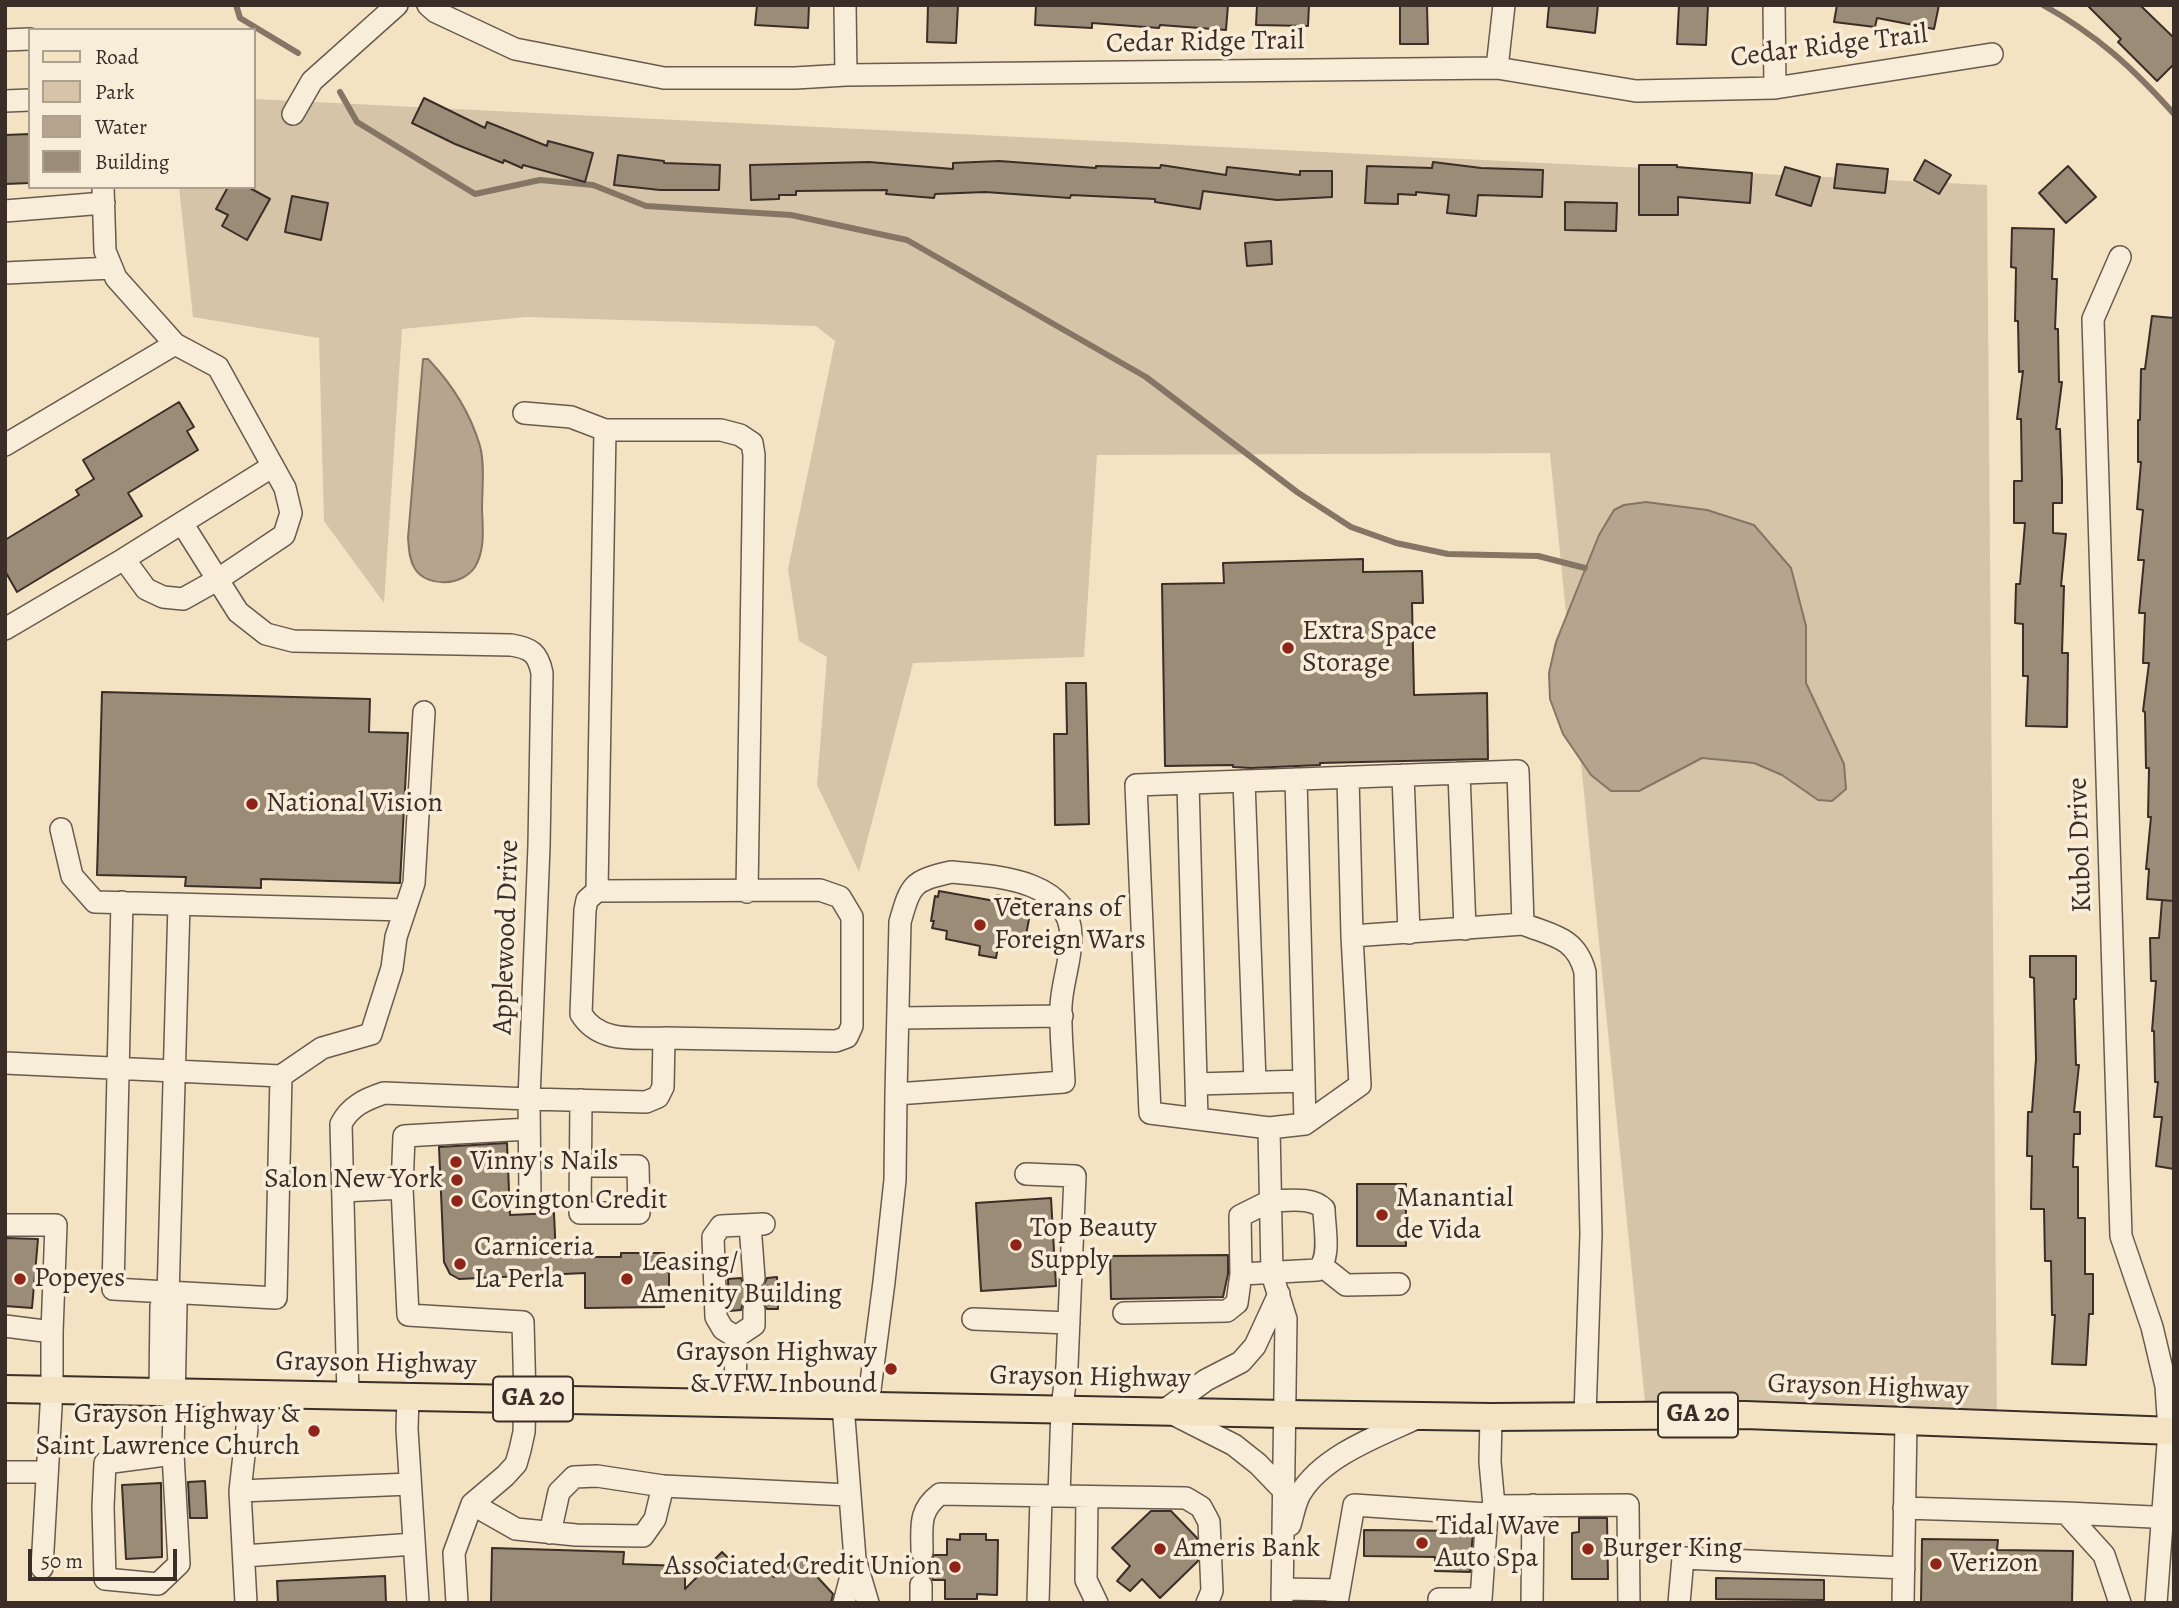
<!DOCTYPE html>
<html>
<head>
<meta charset="utf-8">
<style>
	body { margin:0 }
	#map { position:relative; width:2179px; height:1608px; overflow:hidden; background:#f4e3c3; font-family:Alegreya,serif }
	canvas { display:block }
	.frame { position:absolute; inset:0; border:7px solid #3b2d27; pointer-events:none }
	.legend { position:absolute; left:28px; top:28px; width:228px; height:161px; box-sizing:border-box; background:#f8edd8; border:2px solid #aca091; margin:0; padding:9px 12px; list-style:none; font-size:21px; color:#3b2d27 }
	.legend li { display:flex; align-items:center; gap:14px; height:35px }
	.legend b { width:35px; border:2px solid #aca091 }
	.scale { position:absolute; left:28px; top:1549px; width:149px; height:32px; box-sizing:border-box; border:4px solid #3b2d27; border-top:0; padding-left:9px; font-size:21px; line-height:24px; white-space:nowrap; color:#3b2d27; -webkit-text-stroke:5px #f8edd8; paint-order:stroke }
</style>
</head>
<body>
<div id="map">
<canvas width="2179" height="1608"></canvas>
<div class="frame"></div>
<ul class="legend">
<li><b style="height:9px;background:#f4e3c3"></b>Road</li>
<li><b style="height:19px;background:#d5c4a8"></b>Park</li>
<li><b style="height:19px;background:#b5a58e"></b>Water</li>
<li><b style="height:19px;background:#9b8c78"></b>Building</li>
</ul>
<div class="scale">50 m</div>
</div>
<script>
const ctx = document.querySelector('canvas').getContext('2d');
ctx.lineJoin = 'round';
function paint(path, color) { ctx.fillStyle = color; ctx.fill(path, 'evenodd'); }
function strokePath(path, color, width, dash) { ctx.strokeStyle = color; ctx.lineWidth = width; ctx.lineCap = dash ? 'butt' : 'round'; ctx.setLineDash(dash || []); ctx.stroke(path); }
function label(font, color, halo, rows, align = 'center') {
  ctx.font = font + ' Alegreya,serif'; ctx.lineWidth = 7; ctx.setLineDash([]); ctx.textBaseline = 'middle'; ctx.strokeStyle = halo; ctx.fillStyle = color; for (const [text, x, y, turn = 0] of rows) {
    ctx.save(); ctx.translate(x, y); ctx.rotate((+turn || 0) * Math.PI / 180); ctx.textAlign = isNaN(turn) ? turn : align; if (halo) ctx.strokeText(text, 0, 0); ctx.fillText(text, 0, 0); ctx.restore();
  }
}
paint(new Path2D(`
	M254,99L1987,185L1997,1427L1646,1412L1550,453L1097,455L1084,657L913,663L859,872L817,785L827,657L799,641L788,569L835,341L816,326L526,317L402,329L384,603L324,521L319,338L193,317L179,187H254Z`), '#d5c4a8');
const water = new Path2D(`
	M423,359H428C452,384 470,412 480,446C485,464 482,490 482,510C483,529 485,550 475,567C462,586 428,588 415,569C409,560 409,548 408,538Z
	M1646,502L1707,510L1754,525L1791,568L1806,626V683L1844,764L1846,789L1832,801L1818,800L1782,775L1754,763L1702,758L1639,791H1611L1591,775L1563,734L1550,699L1549,673L1556,642L1599,535L1614,510L1624,505Z`);
paint(water, '#b5a58e');
strokePath(water, '#847565', 2);
strokePath(new Path2D(`
	M236,5L240,18L298,53
	M2043,5C2097,35 2133,68 2174,114
	M340,92L357,122L475,194L540,180L593,185L646,206L791,215L907,240L1146,377L1297,492L1351,527L1396,543L1448,554L1538,556L1585,568`), '#847565', 6);
const building = new Path2D(`
	M757,5H809L808,28L755,25Z
	M928,5H958L956,43L927,42Z
	M1036,5H1228L1226,30L1160,25L1159,28L1092,23V28L1035,25Z
	M1257,5H1309L1308,26L1256,25Z
	M1400,5H1427L1428,44H1400Z
	M1549,5H1598L1595,33L1547,27Z
	M1679,5H1708L1706,45L1677,44Z
	M1837,5H1939L1934,29L1877,18L1875,27L1834,22Z
	M2087,5H2140L2174,38V64L2157,81L2118,42L2121,39Z
	M424,98L485,128L487,122L547,146L548,141L593,153L585,182L523,165L522,168L504,160L503,163L455,144L412,123Z
	M30,134V183L5,184V135Z
	M618,155L664,161V163L720,165L719,190H660L614,185Z
	M1925,160L1951,175L1939,194L1914,180Z
	M999,161L1096,168V166L1160,168L1161,165L1226,175L1227,167L1300,175V171H1332V197L1277,200L1203,191L1200,209L1155,202V199L1071,195L1070,198L985,192L935,194L934,198L886,194L887,190L796,191V195H779V199L751,200L750,165L869,162L953,169V163Z
	M1433,162L1481,168L1543,170L1542,197L1478,195L1476,216L1447,213L1449,195L1416,192V195L1398,194V204L1365,203L1367,166L1432,168Z
	M1837,164L1888,169L1885,193L1834,188Z
	M1639,165H1677V167L1752,173L1750,203L1678,197V215H1639Z
	M2068,166L2096,197L2066,223L2039,193Z
	M1785,167L1820,177L1811,206L1776,195Z
	M228,187H248L270,199L247,240L222,226L228,215L216,209Z
	M292,196L328,203L321,240L285,232Z
	M1565,202L1617,203L1616,231L1565,230Z
	M2012,228L2054,229L2052,279H2057L2055,329H2058L2059,382H2062L2056,429H2060L2062,481V503H2053V533L2066,534L2061,586H2064L2062,653H2068L2067,727L2026,726L2028,676H2023V624L2015,623L2016,584H2020L2025,523H2014V481H2022L2021,419H2017L2023,371L2019,372L2018,321H2015L2016,268L2011,267Z
	M1271,241L1272,264L1247,266L1245,243Z
	M2152,316L2174,318V901L2147,899L2149,869H2146L2151,817H2148L2149,768H2146L2145,712L2143,711L2149,663H2143L2145,613H2139L2144,560H2138L2143,510L2137,509L2141,462H2138V420H2140L2141,369H2145Z
	M179,402L194,427L187,431L198,450L128,493L142,516L17,592L5,571V540L79,495L76,490L94,479L83,460Z
	M1363,559V572L1422,571L1423,603H1412L1414,695L1487,693L1488,759L1320,763V765L1251,768L1233,767V765L1165,766L1162,584L1224,583L1223,563Z
	M1066,683H1086L1089,824L1055,825L1054,734H1067Z
	M102,692L370,699L369,732L408,733L400,883L261,879V888L185,886L186,877L97,875Z
	M939,891L995,901L997,895L1029,901L1028,907L1031,908L1024,946L999,941L996,958L979,955L980,946L946,939L947,931L932,928L934,921H931L935,896L938,897Z
	M2162,900L2174,901V1169L2156,1166L2162,1117H2154L2158,1082H2155L2154,1031H2152L2156,981H2151L2150,938H2159Z
	M2030,956H2076V999H2074L2076,1065H2079L2074,1112H2080V1134H2074L2073,1167H2078V1218H2085V1274H2093V1314H2089L2086,1365L2052,1364L2055,1315H2052L2051,1261H2045L2044,1209H2031L2032,1156H2027L2028,1112H2032L2036,1059L2034,978L2030,977Z
	M507,1143L510,1215L554,1213L556,1257H621V1253H664V1269H669V1289H664V1307L585,1308V1273L459,1279L450,1274L444,1262L439,1147Z
	M1357,1184H1406V1246H1357Z
	M1051,1198L1056,1286L981,1291L976,1203Z
	M6,1238L38,1239L32,1308L5,1306Z
	M1228,1255V1274L1223,1297L1111,1299L1110,1256Z
	M777,1277L778,1309H767L761,1299L753,1297L743,1303L741,1310L729,1311L728,1279L741,1278L744,1286L754,1291L762,1288L767,1278Z
	M205,1481L207,1518H190L188,1482Z
	M161,1483L162,1557L126,1559L122,1485Z
	M1151,1511H1171L1197,1538L1198,1561L1160,1598L1142,1579L1130,1591L1117,1581L1130,1566L1112,1548Z
	M1579,1518H1607L1608,1579H1572V1533L1579,1532Z
	M1364,1530L1473,1531L1470,1572L1435,1571V1557L1364,1556Z
	M960,1534H986V1540H998L997,1595L977,1594V1599H945V1580H933L928,1574L922,1572L913,1575L914,1562L923,1565L929,1563L934,1555H947V1539L960,1540Z
	M1922,1539L1998,1540L1997,1550L2073,1551L2072,1603H1921Z
	M492,1548L624,1552L623,1564L685,1566V1589L722,1552L745,1575L759,1561L774,1577L798,1556L833,1594L831,1603H491Z
	M385,1576L386,1603H278L277,1581Z
	M1716,1578L1824,1580V1600L1716,1599Z`);
paint(building, '#9b8c78');
strokePath(building, '#3b2d27', 2);
strokePath(new Path2D(`
	M754,1278V1310
	M921,1585L922,1552`), '#cfbfa4', 21, [21, 10]);
const minor = new Path2D(`
	M428,5L436,12L515,49L664,78H795L846,75L1497,68L1636,91L1775,88L1992,54
	M845,5L846,75
	M1774,5L1775,88
	M5,40L30,39
	M1497,68L1504,5
	M5,101L30,100
	M293,114L312,81L397,5
	M103,187L105,251L116,278L175,344
	M5,211L104,203
	M2120,257L2093,319L2121,1236L2152,1327L2166,1386L2169,1431L2156,1603
	M5,273L112,268
	M524,413L571,417L605,430
	M5,445L175,344L218,367L285,488L291,513L284,535L217,580L183,599L163,597L146,589L124,559L5,629
	M182,523L238,612L266,634L293,641L511,645C531,648 538,653 542,673L539,846L529,1099L384,1093C366,1099 350,1106 341,1124L348,1395
	M124,559L273,466
	M1459,773L1465,929
	M1403,775L1409,933
	M1348,777L1352,936
	M1296,779L1304,1081
	M1244,781L1255,1082
	M1188,783L1197,1119
	M61,829L72,876L95,902L405,910
	M951,872C994,876 1071,879 1071,937C1071,961 1062,983 1061,1006C1060,1031 1063,1057 1064,1082L896,1094L900,922C911,884 912,881 951,872Z
	M597,891L587,900L585,910L581,1014C599,1043 633,1038 664,1038
	M122,902L113,1289L276,1298L281,1076
	M1523,924C1553,936 1576,937 1585,972L1591,1234L1585,1416
	M898,1018L1062,1016
	M5,1063L281,1076L322,1048L371,1034L392,968L396,937L414,883L424,712
	M1196,1084L1304,1081L1305,1124
	M1269,1128L1305,1124L1360,1085L1352,936L1523,924L1518,771L1136,785L1150,1113L1269,1128L1272,1274L1286,1319L1282,1603
	M581,1166H638L639,1213H580L581,1100
	M1026,1174L1075,1176L1067,1366L1062,1408L1059,1496L1186,1498L1201,1507L1209,1522L1212,1591L1207,1603
	M402,1188L404,1136L529,1129
	M343,1191L402,1188L408,1315L523,1322L525,1399L524,1432L520,1450L516,1464L505,1476L472,1504L454,1553L457,1603
	M530,1198L529,1099L646,1102L658,1097L663,1087L664,1038L836,1041L847,1037L852,1026V917L840,897L820,890L597,891L605,430H721L740,435L752,443L754,455L747,892
	M1270,1201C1287,1201 1312,1196 1324,1209C1324,1227 1332,1259 1317,1270L1241,1274L1240,1216Z
	M5,1225H56L52,1332L5,1326
	M750,1225L754,1278
	M1322,1266L1346,1285L1399,1284
	M1279,1294L1255,1346L1241,1362L1206,1380L1165,1410L1234,1445L1258,1464L1284,1491
	M168,1297L176,1305L173,1454L179,1564L158,1584L105,1579L103,1507L105,1463L173,1454
	M1124,1313L1227,1311L1237,1303L1241,1274
	M973,1319L1069,1323
	M736,1337L754,1325V1310
	M160,1392L161,1306L168,1297L179,904
	M408,1397L407,1429L418,1603
	M735,1403L736,1337L723,1329L716,1317L713,1237L721,1226L764,1224
	M843,1405L855,1559L868,1603
	M868,1405L884,1282L895,1180L896,1094
	M1491,1417L1490,1462L1494,1506
	M5,1472H46
	M240,1491L410,1484
	M1087,1498L1086,1580L1097,1603
	M472,1504L516,1529L576,1535L643,1536L655,1519L663,1486L849,1495
	M1904,1508L2066,1513L2104,1555L2120,1603
	M2066,1513L2174,1518
	M1487,1514L1494,1506L1628,1505L1629,1603
	M1290,1525C1293,1515 1295,1503 1300,1494C1322,1456 1380,1435 1417,1418
	M550,1533L559,1492L574,1477L597,1476L663,1486
	M922,1552C922,1526 918,1511 940,1494L1059,1496
	M244,1556L414,1544
	M42,1568L52,1389V1332
	M1282,1589L1339,1590
	M246,1603L240,1491L247,1428L246,1394
	M844,1603L855,1561
	M921,1603V1585
	M1038,1603L1041,1497
	M1337,1603L1354,1505L1487,1514L1481,1599H1439V1603
	M1532,1603L1533,1505
	M1679,1603L1683,1558L1904,1568
	M1903,1603L1906,1421`);
const major = new Path2D(`
	M5,1389L1286,1414L1491,1417L1745,1415L2174,1431`);
strokePath(minor, '#695a4e', 24);
strokePath(major, '#3b2d27', 30);
strokePath(minor, '#f8edd8', 21);
strokePath(major, '#f4e3c3', 26);
for (const [x, y, r, color] of [
	[1288,648,7,"#8f2418"],
	[252,804,7,"#8f2418"],
	[980,925,7,"#8f2418"],
	[456,1162,7,"#8f2418"],
	[457,1180,7,"#8f2418"],
	[457,1201,7,"#8f2418"],
	[1382,1215,7,"#8f2418"],
	[1016,1245,7,"#8f2418"],
	[460,1264,7,"#8f2418"],
	[20,1279,7,"#8f2418"],
	[627,1279,7,"#8f2418"],
	[891,1369,7,"#8f2418"],
	[314,1431,7,"#8f2418"],
	[1422,1543,7,"#8f2418"],
	[1160,1549,7,"#8f2418"],
	[1588,1549,7,"#8f2418"],
	[1936,1564,7,"#8f2418"],
	[955,1567,7,"#8f2418"]
]) { const dot = new Path2D(); dot.arc(x, y, r, 0, 2 * Math.PI); ctx.fillStyle = color; ctx.fill(dot); strokePath(dot, '#f8edd8', 2.5); }
for (const [x, y, w] of [
	[533,1399,80],
	[1698,1415,80]
]) { const box = new Path2D(); box.roundRect(x - w / 2, y - 22.5, w, 45, 5); ctx.fillStyle = '#f8edd8'; ctx.fill(box); strokePath(box, '#3b2d27', 2); }
label('bold 26px', '#3b2d27', null, [
	["GA 20",533,1399],
	["GA 20",1698,1415]
]);
label('28px', '#3b2d27', '#f8edd8', [
	["Cedar Ridge Trail",1205,43,-1],
	["Cedar Ridge Trail",1829,47,-7],
	["Kubol Drive",2081,845,-92],
	["Applewood Drive",507,937,-88],
	["Grayson Highway",376,1364,1],
	["Grayson Highway",1090,1378,1],
	["Grayson Highway",1868,1388,2]
]);
label('28px', '#3b2d27', '#f8edd8', [
	["Extra Space",1302,632],
	["Storage",1302,664],
	["National Vision",266,804],
	["Veterans of",994,909],
	["Foreign Wars",994,941],
	["Vinny's Nails",470,1162],
	["Salon New York",443,1180,"right"],
	["Manantial",1396,1199],
	["de Vida",1396,1231],
	["Covington Credit",471,1201],
	["Top Beauty",1030,1229],
	["Supply",1030,1261],
	["Carniceria",474,1248],
	["La Perla",474,1280],
	["Leasing/",641,1263],
	["Amenity Building",641,1295],
	["Popeyes",34,1279],
	["Grayson Highway",877,1353,"right"],
	["& VFW Inbound",877,1385,"right"],
	["Grayson Highway &",300,1415,"right"],
	["Saint Lawrence Church",300,1447,"right"],
	["Tidal Wave",1436,1527],
	["Auto Spa",1436,1559],
	["Ameris Bank",1174,1549],
	["Burger King",1602,1549],
	["Verizon",1950,1564],
	["Associated Credit Union",941,1567,"right"]
], 'left');
</script>
</body>
</html>
